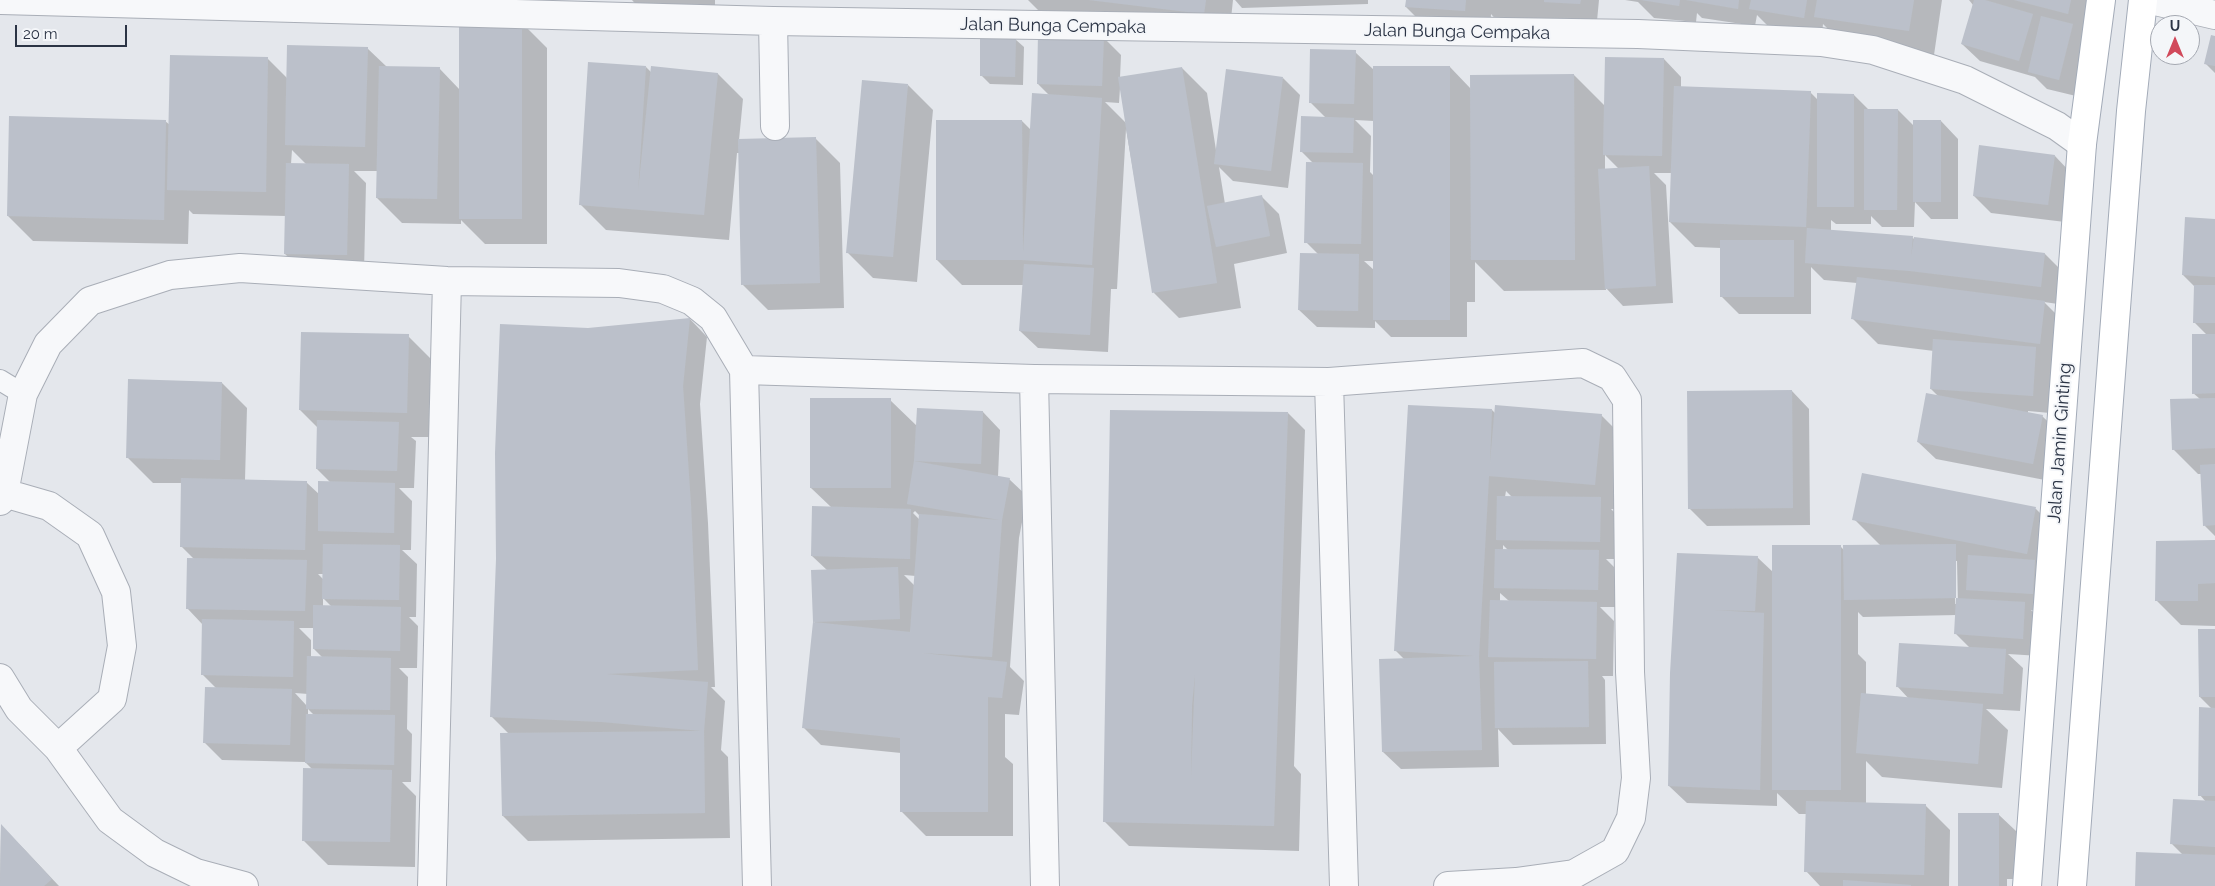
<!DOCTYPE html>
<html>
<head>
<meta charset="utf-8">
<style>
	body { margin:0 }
	#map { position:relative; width:2215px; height:886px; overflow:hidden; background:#e4e7ec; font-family:Raleway,sans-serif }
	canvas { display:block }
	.north { position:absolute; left:2150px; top:15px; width:50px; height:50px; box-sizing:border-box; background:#f4f6f9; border:1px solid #a4a8b1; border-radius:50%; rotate:0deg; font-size:14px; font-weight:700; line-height:20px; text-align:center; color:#2b3445 }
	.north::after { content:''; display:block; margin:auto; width:18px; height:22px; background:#d1495b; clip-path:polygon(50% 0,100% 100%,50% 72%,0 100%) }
	.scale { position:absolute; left:15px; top:25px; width:112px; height:22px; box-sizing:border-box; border:2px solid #2b3445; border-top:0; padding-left:6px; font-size:15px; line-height:18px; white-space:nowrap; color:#2b3445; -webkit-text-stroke:4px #f4f6f9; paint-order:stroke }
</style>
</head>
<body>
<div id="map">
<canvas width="2215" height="886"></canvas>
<div class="north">U</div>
<div class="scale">20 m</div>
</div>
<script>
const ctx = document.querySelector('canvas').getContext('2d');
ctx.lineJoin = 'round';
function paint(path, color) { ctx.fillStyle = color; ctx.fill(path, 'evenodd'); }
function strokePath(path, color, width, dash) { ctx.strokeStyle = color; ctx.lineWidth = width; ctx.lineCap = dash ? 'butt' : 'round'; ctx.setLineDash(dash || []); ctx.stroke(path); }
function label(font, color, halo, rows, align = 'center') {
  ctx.font = font + ' Raleway,sans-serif'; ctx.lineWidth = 4; ctx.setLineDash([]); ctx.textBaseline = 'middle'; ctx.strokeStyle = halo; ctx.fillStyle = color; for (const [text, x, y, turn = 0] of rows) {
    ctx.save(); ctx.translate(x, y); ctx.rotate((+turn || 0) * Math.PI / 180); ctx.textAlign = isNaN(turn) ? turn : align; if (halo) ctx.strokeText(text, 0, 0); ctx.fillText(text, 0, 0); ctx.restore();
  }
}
paint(new Path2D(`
	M632,0H715V6L640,9Z
	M1028,0H1233L1229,38L1051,23Z
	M1235,0H1368V4L1242,8Z
	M1407,0H1599L1597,21L1563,19L1562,27L1499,23L1491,14L1490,35L1431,32L1406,7Z
	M1625,0H1942L1934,55L1841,42L1823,24L1822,35L1768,26L1757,15L1755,26L1702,18L1697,13L1696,22L1654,18L1638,2Z
	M1969,0H2102L2076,96L2047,89L2035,77L1980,61L1962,44L1973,5Z
	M522,23L547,48V244H485L461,220V224L402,223L377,198L378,171H354L366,183L364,272L303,271L285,254L286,216L193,214L189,210L188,244L33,241L8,216L165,121L170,125L268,59L287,78L367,48L387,67L439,68L460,90ZM292,150L306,164H291Z
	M1103,37L1121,55L1120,78L1182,68L1207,93L1216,150L1283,78L1300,95L1288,188L1233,181L1219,167L1225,204L1261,196L1279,214L1287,253L1234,264L1241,308L1179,318L1154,293L1126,129L1117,289H1111L1108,352L1038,348L1020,331L1023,285H962L937,260L1022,121L1031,130L1050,96L1038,84ZM1120,88H1121L1127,124L1105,102L1119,103Z
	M2215,38V73L2205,63Z
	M1015,39L1024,47L1023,85L990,84L981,75Z
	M1355,52L1374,70L1450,67L1471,89L1574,75L1606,107L1664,59L1681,77V87L1810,92L1819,101L1854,95L1869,110H1898L1914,126L1941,121L1958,139V219H1931L1915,202L1914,227H1882L1871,216V224H1836L1831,220V231L1912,237L1915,240L2045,254L2062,271L2058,304L2044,302L2070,328L2050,413L2028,411V413L2042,416L2060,433L2050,481L1936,459L1918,442L1939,397L1931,389L1934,351L1878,344L1853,319L1857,283L1824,280L1811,267V314H1739L1721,296V248L1695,247L1670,222L1672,173H1654L1666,185L1673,303L1623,306L1606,288V290L1504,291L1475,262V302H1467V337H1391L1375,321V328L1317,327L1299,310L1318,254L1306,242L1313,163L1301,151L1326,118L1310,102ZM1355,120L1374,121V176L1370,172L1371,136ZM1605,155L1619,169L1605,170ZM1364,261H1374V270Z
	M646,67L652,73L718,74L743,99L739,140L815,138L840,163L844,308L768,310L743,285L739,153H737L729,240L606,230L581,205Z
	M908,85L933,110L917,282L873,278L848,253Z
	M2055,156L2072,174L2065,222L1991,213L1974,196Z
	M2215,220V536L2205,526L2201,474H2198L2173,449L2200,399L2193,393L2207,335L2195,323V287L2183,275Z
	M690,319L707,337L700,404L708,523L715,687H711L725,701L721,750L728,757L730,838L528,841L503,816L510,735L491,716L588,329Z
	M408,336L433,361L431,437H411L416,441L414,488H399L412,501L411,550H402L417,564L416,617H409L418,626L417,668H399L408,677L407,729L412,734L411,782H402L416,796L415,867L328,865L303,840L313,770L305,762L222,760L205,743L216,688L202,674L203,625L187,608L194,559L181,546L182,483H153L128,458L222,383L247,408L245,480L306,482L320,495L331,483L317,469L318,428L300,410ZM318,574H324V580ZM323,598L332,607H323ZM299,628H314V649L323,658H311V640ZM295,693L308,694L307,706ZM308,709L314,715H308Z
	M1792,391L1809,409L1810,525L1707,526L1689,508Z
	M890,400L917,426L983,412L1000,430L998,477L1009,479L1027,496L1019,538L1010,667L1024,681L1019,715L1005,714V757L1013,764V836H926L901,811V753L821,745L803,727L815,622L813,572L828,571L812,556L831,507L811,488ZM915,511L920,516V520L913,513ZM904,575L916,576L915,586Z
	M1492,410L1496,414L1601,415L1626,440L1620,509H1611L1618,516L1617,559H1606L1616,569L1615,607H1600L1614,621L1613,676H1602L1605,680L1606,744L1513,745L1498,729L1499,767L1401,769L1383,752L1404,659L1396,651ZM1506,491L1512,497H1505ZM1503,545L1508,550H1503ZM1500,593L1509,601H1500Z
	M1288,413L1305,430L1294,766L1301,774L1299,851L1129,846L1104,821Z
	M1863,475L2036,509L2061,534L2050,611L2031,610L2042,621L2040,656L2008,654L2023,668L2020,711L1986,709L2008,730L2002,788L1882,777L1866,761V804L1925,805L1950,830L1949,886H1820L1806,871L1807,814H1799L1777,793V806L1687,803L1669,786L1678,554L1757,557L1774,573L1841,547L1844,550L1881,546L1854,519ZM1955,561H1957L1958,604H1955ZM1858,612L1863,617L1957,615L1956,634L1970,648L1897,686L1909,699L1866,695V662L1858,654Z
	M2215,541V626L2181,625L2156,600Z
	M2215,630V886H2137L2183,855L2172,844L2206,802L2200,795L2212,709L2200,697Z
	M1998,814L2016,831V879H2007V886H1959Z
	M1,826L26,851L59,886H0Z`), '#0003');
paint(new Path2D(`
	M1089,0H1206L1204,14Z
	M1406,0H1466L1465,11L1405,7Z
	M1544,0H1581L1580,4L1544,2Z
	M1641,0H1680L1679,6Z
	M1686,0H1739L1738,9Z
	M1751,0H1807L1804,18L1749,9Z
	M1817,0H1914L1909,31L1814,17Z
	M1974,0H1985L2033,14L2019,61L1961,44Z
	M2014,0H2071L2068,14Z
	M2041,16L2073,24L2059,80L2028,72Z
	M459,22H522V219H459Z
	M1038,34L1104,36L1102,86L1037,84Z
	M2211,35L2215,36V66L2204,64Z
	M980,37H1016L1015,77L980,76Z
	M287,45L368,47L365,147L285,145Z
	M1310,49L1356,50L1354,104L1309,103Z
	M170,55L268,57L266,192L167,190Z
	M1605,57L1664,58L1662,156L1603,155Z
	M588,62L646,66L638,192L651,66L718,73L704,215L579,205Z
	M379,66L440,67L437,199L376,198Z
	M1373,66H1450V320H1373Z
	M1182,67L1217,283L1152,293L1118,77Z
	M1226,69L1283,77L1271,171L1214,164Z
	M1574,74L1575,260H1471L1470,75Z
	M862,80L908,84L893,257L846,253Z
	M1674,86L1811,91L1806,227L1669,222Z
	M1032,93L1102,98L1092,265L1022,260H936V120H1022L1023,253Z
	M1817,93L1854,94V207H1817Z
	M1864,109H1898L1897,210H1864Z
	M9,116L166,120L164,220L7,216Z
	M1301,116L1354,118L1353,153L1300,152Z
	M1913,120H1941V202H1913Z
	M816,137L820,283L741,285L738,139Z
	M1979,145L2055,155L2048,205L1973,196Z
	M1306,162L1363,163L1361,244L1304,243Z
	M286,163L349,164L347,255L284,254Z
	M1649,166L1656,286L1605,289L1598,169Z
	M1262,195L1270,236L1216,247L1207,206Z
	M2185,217L2215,219V277L2182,275Z
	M1807,228L1913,236L1911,257L1914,237L2045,253L2041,287L1910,271L1805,263Z
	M1720,240H1794V297H1720Z
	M1300,253L1359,254L1358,311L1298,310Z
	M1024,264L1094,268L1090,335L1019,331Z
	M1857,277L2045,301L2040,344L1851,319Z
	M2194,285H2215V323H2193Z
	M690,318L683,386L691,505L698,670L606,674L708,682L704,731L705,813L502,816L500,733L702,731L602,722L490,717L496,559L495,453L500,324L588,328Z
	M301,332L409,334L407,413L299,410Z
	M2192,334H2215V393L2192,394Z
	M1933,339L2036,347L2033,396L1930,389Z
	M128,379L222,382L220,460L126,458Z
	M1792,390L1793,508L1688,509L1687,391Z
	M1926,393L2043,415L2033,464L1917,442Z
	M810,398H891V488H810Z
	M2215,398V448L2172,450L2170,399Z
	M1408,405L1492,409L1490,463L1495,405L1602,414L1595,485L1489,476L1479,656L1482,750L1382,752L1379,659L1475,656L1394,651Z
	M917,408L983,411L981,464L914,461L1010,478L1002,520L992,657L922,653L1007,662L1002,698L988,697V812H900V738L802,728L813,622L910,632L919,514L1000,520L907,504L914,461Z
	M1110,410L1288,412L1274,826L1103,822ZM1195,674L1191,779L1192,705Z
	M317,420L399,422L397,471L316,469Z
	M2215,464V525L2203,526L2200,465Z
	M1862,473L2036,507L2027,554L1852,520Z
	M181,478L307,481L305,550L180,547Z
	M318,481L395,483L394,533L318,531Z
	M1497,496L1601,497L1600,542L1496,540Z
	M812,506L911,509L910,559L811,556Z
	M2215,540V583L2198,584V601H2155L2156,541Z
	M323,544L400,545L399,600L322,599Z
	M1956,544V598L1844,600L1843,545Z
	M1772,545H1841V790H1772Z
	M1495,549L1599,550L1598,590L1494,588Z
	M1677,553L1758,556L1755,611L1713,610L1764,613L1760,790L1668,786L1670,673Z
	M1968,555L2035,560L2033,594L1966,590Z
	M187,558L307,560L305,611L186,609Z
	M898,567L900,619L813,622L811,570Z
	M1956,598L2025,602L2023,639L1954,634Z
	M1490,600L1597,602L1596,659L1488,657Z
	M313,605L401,607L400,651L313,649Z
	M202,619L294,621L293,677L201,675Z
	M2198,629H2215V697H2199Z
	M1899,643L2006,649L2003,694L1896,687Z
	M307,656L391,658L390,710L306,709Z
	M1588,661L1589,727L1495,728L1494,662Z
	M205,687L292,689L290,745L203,743Z
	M1861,693L1983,704L1978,764L1856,753Z
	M2199,707L2215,708V796H2198Z
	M306,714L395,715L394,765L305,763Z
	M303,768L392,770L390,842L302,841Z
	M2173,799L2215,801V847L2170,844Z
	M1806,801L1926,804L1924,875L1804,872Z
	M1958,813H1999V886H1958Z
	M1,824L52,879L44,886H0Z
	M2136,852L2215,855V886H2135Z
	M1843,880L1911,885V886H1843Z`), '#bbc0ca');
const service = new Path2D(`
	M0,380L23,394`);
const minor = new Path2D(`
	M1,0L773,21L1638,34L1821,42L1873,50L1965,80L2057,126L2082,144
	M2151,0L2215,15
	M773,21L775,126
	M744,370L1034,379L1329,382L1583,363L1612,377L1627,400L1630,672L1636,778L1631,818L1615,851L1574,874L1516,882L1448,886
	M1034,379L1045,886
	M1329,382L1344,886
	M4,493L49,506L90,535L116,592L122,646L112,699L58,748
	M0,501L4,493L23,394L48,344L90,301L170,275L240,268L447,281L619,283L663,289L692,301L713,318L744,370L757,886
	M0,678L19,709L58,748L110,820L155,853L196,873L244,886
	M432,886L447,281`);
const primary = new Path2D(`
	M2027,886L2082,144L2101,0
	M2072,886L2131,111L2143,0`);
strokePath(service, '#a9aeb7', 22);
strokePath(minor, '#a9aeb7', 30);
strokePath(primary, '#a3abb8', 30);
strokePath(service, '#f7f8fa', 20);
strokePath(minor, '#f7f8fa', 28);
strokePath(primary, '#fff', 28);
label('18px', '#2b3445', '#f4f6f9', [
	["Jalan Bunga Cempaka",1053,26,1],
	["Jalan Bunga Cempaka",1457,32,1],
	["Jalan Jamin Ginting",2060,443,-86]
]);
</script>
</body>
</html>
